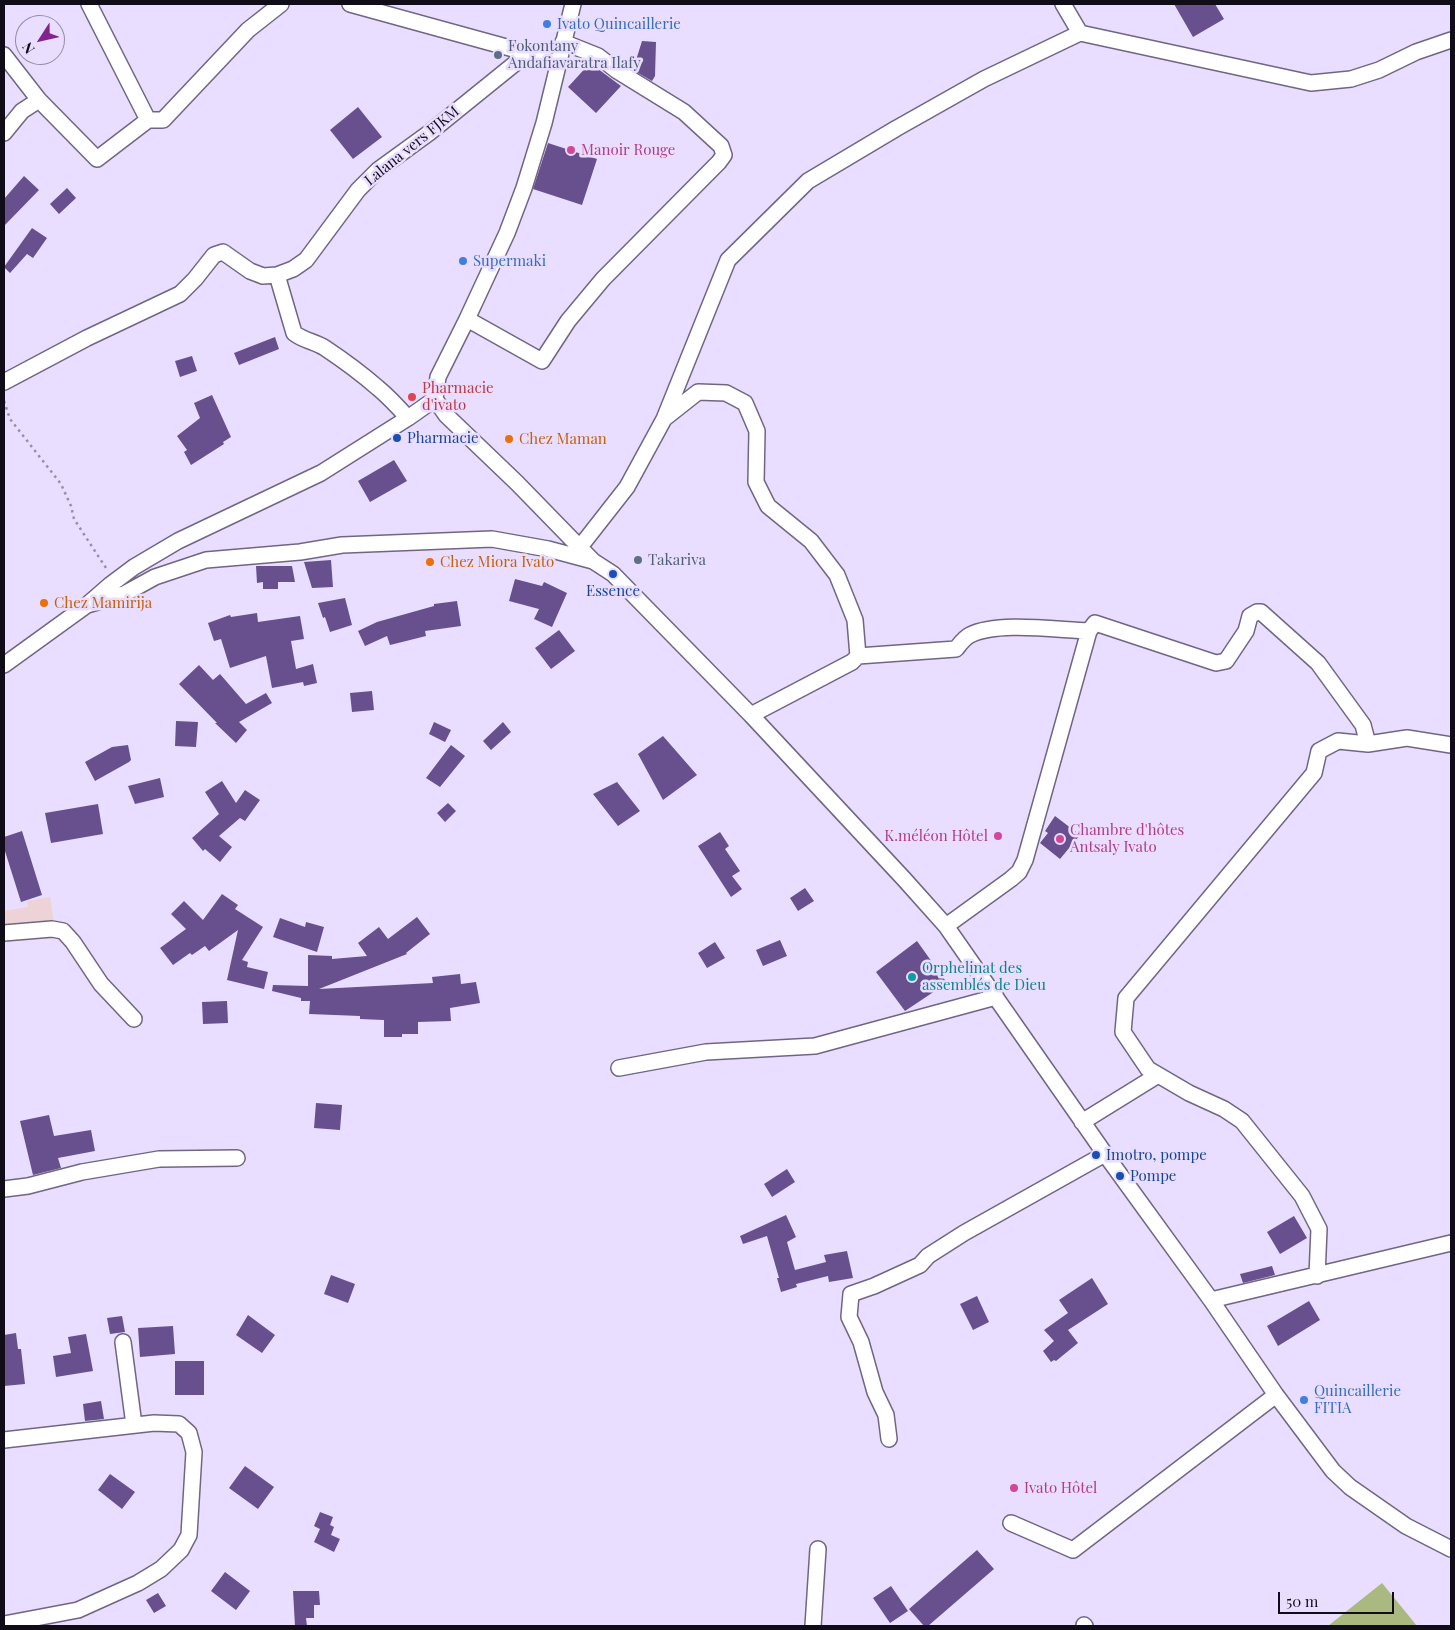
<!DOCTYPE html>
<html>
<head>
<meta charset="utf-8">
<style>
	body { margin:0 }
	#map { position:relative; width:1455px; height:1630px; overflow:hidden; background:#e9deff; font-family:"Playfair Display",serif }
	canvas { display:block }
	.frame { position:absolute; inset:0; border:5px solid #110d18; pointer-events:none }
	.north { position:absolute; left:15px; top:15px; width:50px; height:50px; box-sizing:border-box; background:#e9deff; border:1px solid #938aa3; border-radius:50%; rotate:235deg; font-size:14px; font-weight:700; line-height:20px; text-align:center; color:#110d18 }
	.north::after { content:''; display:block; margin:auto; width:18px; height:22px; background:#82238e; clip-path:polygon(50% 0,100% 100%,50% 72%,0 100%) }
	.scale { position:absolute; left:1278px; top:1592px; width:116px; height:22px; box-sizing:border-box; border:2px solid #110d18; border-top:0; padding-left:6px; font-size:15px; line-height:18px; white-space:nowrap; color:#110d18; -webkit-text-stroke:4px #e9deff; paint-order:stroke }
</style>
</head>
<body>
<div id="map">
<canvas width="1455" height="1630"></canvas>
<div class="frame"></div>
<div class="north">N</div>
<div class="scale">50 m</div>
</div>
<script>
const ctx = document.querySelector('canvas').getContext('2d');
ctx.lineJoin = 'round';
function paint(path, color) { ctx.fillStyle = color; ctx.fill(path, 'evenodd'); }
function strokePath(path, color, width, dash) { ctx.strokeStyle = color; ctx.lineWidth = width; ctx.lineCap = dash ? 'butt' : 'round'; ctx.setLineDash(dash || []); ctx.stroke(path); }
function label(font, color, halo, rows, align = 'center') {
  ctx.font = font + ' "Playfair Display",serif'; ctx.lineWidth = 5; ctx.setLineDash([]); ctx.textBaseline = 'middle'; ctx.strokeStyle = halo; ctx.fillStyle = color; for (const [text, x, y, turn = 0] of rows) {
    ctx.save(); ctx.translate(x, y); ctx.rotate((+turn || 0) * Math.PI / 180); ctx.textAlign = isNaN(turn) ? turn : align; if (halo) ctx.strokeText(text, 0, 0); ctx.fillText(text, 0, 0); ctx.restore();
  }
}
paint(new Path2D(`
	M50,897L54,923L4,933V911L28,907L27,901Z`), '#edd3d5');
paint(new Path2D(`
	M1382,1583L1417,1626H1328Z`), '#a9b97f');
paint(new Path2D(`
	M1174,4H1215L1224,19L1193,37Z
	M642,41L656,42L655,76L652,81L633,70Z
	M590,63L621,86L596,113L568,87Z
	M358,107L382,137L353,159L330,130Z
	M548,143L597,159L582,205L533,189Z
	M24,176L39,190L4,226V199Z
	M67,188L76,198L59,214L50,204Z
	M32,228L47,238L33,258L27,254L10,273L4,267Z
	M275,337L279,349L239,365L234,353Z
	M192,356L197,371L180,377L175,361Z
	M212,395L231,437L223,442L224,444L191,465L184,452L187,450L177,436L200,418L194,403Z
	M394,460L407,481L370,502L358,481Z
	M331,560L333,587L312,588L304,562Z
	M256,566H292L295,582H278V589H263V582L257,583Z
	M515,579L542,586L544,582L567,593L552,627L534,619L539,609L509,601Z
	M345,598L352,625L330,632L325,617L323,618L318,603Z
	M457,601L461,626L425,631L426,636L390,645L387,636L365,646L358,631L377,622L434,606V604Z
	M257,613L258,622L300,616L304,639L291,641L296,669L313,664L317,683L304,686L303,682L272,688L266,656L230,668L221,639L214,641L208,623L230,615L231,617Z
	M559,630L575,651L551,669L535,648Z
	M199,665L213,680L220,674L246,704L266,693L272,703L239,722L247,730L236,743L215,723H217L179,684Z
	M372,691L374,710L352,712L350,693Z
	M176,721L198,722L196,747L175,746Z
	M434,722L451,730L445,742L429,734Z
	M503,722L511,732L491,750L483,741Z
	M663,736L697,775L663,800L638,754Z
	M128,745L131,760L129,762L95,781L85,762L112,747Z
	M451,745L465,756L440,787L426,778Z
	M160,778L164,797L135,804L128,786Z
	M222,781L236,803L245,790L260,800L245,821L240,818L219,836L232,847L220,862L205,849L203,851L192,838L219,814L205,792Z
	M617,782L640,811L618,826L593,794Z
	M448,803L456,811L445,822L437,813Z
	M98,804L103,834L51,843L45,813Z
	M1055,816L1080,835L1060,859L1040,843L1048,833L1045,831Z
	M22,831L42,895L21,902L4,848V837Z
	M720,832L729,846L725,849L740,871L732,876L742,889L731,897L698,846Z
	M805,888L814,901L798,911L790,898Z
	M222,894L238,905L235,909L263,927L242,960L248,962L247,967L268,972L264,989L227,980L238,930L209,951L205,946L192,955L190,953L173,965L160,948L186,929L171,914L184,901L203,920Z
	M417,917L430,934L406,953L407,954L319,989L433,983L432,977L460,974L461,984L476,982L480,1003L450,1008L451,1021L418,1022V1034H402V1037H384V1020L360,1019V1016L309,1014L310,1001H301V998L272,991L273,985L308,986V955L332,956V959L367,956L358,943L379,927L388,939Z
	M280,918L305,927L306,922L324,927L317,952L273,937Z
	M780,940L787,956L763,966L756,950Z
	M917,941L947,983L905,1011L876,972Z
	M715,942L725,958L707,968L698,953Z
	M227,1001L228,1023L203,1024L202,1002Z
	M316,1103L342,1105L340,1130L314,1128Z
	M49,1115L54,1136L91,1130L95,1151L58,1158L61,1168L33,1175L20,1121Z
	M787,1169L795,1182L772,1197L764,1184Z
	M786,1215L796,1237L787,1242L795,1270L826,1262L824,1255L847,1251L853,1278L829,1282L828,1276L796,1284L797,1287L781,1292L777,1278H779L767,1236L743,1244L740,1236Z
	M1294,1216L1307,1238L1280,1254L1267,1232Z
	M1272,1266L1275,1275L1243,1283L1240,1274Z
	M331,1275L355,1284L348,1303L324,1294Z
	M1092,1278L1108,1304L1068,1330L1078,1343L1056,1361L1054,1360L1051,1362L1043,1351L1054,1341L1044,1330L1068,1313L1059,1300Z
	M977,1296L989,1322L973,1330L960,1304Z
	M1309,1301L1320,1320L1278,1346L1267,1326Z
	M248,1315L275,1335L262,1353L236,1335Z
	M122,1316L125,1332L110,1334L107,1318Z
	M173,1326L175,1354L140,1357L138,1328Z
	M16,1333L18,1349H21L25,1384L4,1386V1335Z
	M86,1334L93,1371L56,1377L53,1356L71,1353L68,1337Z
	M175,1361H204V1395H175Z
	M101,1401L104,1419L85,1421L83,1404Z
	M245,1466L274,1487L258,1509L229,1488Z
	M110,1474L135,1492L122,1509L98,1490Z
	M320,1512L333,1517L330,1525L334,1527L331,1535L340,1539L334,1552L314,1542L320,1529L314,1526Z
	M977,1550L994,1569L928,1626H924L909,1609Z
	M225,1572L250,1591L236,1610L211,1591Z
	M891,1586L908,1611L890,1623L873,1598Z
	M293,1591H319L320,1605H314V1618H306L307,1626H295Z
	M158,1593L166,1606L154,1613L146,1600Z`), '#67508d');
const minor = new Path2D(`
	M89,4L148,120
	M350,4L528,53L558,64
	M1063,4L1080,33
	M4,55L39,100L97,159L148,120H163L248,30L281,4
	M4,133L22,111L39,100
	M277,275L294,333C302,340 316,342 325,348C343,360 362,374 378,388C389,397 399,408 408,418
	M467,319L542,361L568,321L603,279L719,162L724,155L721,146L684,112L616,70L598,56L563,42
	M4,382L87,338L180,294L195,279L214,255L223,252L250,271L263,276L277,275L293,269L306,260L358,190L378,170L429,133L528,53
	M435,399L446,415L517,483L593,561L613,574L751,715L904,879L946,926L1105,1154L1211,1300L1276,1395L1333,1471L1350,1487L1406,1526L1451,1549
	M435,399L438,377L467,319L507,233L524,188L544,123L573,4
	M665,418L698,392L726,393L745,403L757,431L756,482L768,506L811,541L837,575L855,620L858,656L852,662L751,715
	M580,547L627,487L664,419L728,260L808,181L897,128L984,79L1080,33L1311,83L1351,79L1379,70L1416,52L1451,40
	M87,605L124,594L155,577L206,560L300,552L342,545L492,539L548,549L593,561
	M858,656L956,649C960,644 964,638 970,635C998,621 1057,630 1089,631
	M4,665L87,605L110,585L134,567L178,541L321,473L408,418L435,399
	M946,926L1011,879L1019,872L1025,860L1089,631L1095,623L1216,663L1226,661L1246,631L1250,616L1257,612H1261L1318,663L1363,725L1368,744L1407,738L1451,745
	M4,933L52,929L63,931L73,942L101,984L134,1019
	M619,1068L706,1052L815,1046L996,997
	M1082,1122L1158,1075
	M4,1189L28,1186L82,1172L159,1159L237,1158
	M1317,1276L1319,1229L1302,1196L1242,1121L1224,1109L1189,1093L1148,1069L1123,1032L1126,998L1314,773L1319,751L1338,741L1368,744
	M1211,1300L1451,1243
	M123,1342L134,1425
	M889,1439L886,1415L875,1392L861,1342L849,1317L851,1294L874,1286L920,1265L928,1256L964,1233L1105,1154
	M4,1440L154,1423L179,1424L189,1433L194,1452L189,1535L181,1550L161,1569L138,1583L78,1610L4,1624
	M1011,1523L1073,1550L1276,1395
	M1084,1625L1085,1626
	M813,1626L818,1549`);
strokePath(minor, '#706683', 18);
strokePath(new Path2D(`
	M4,401L10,419L61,484L71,506L74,519L106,568`), '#978fa8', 2.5, [2.5, 4]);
strokePath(minor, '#fff', 15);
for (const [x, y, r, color] of [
	[547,24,5,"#3f7fe0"],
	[498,55,5,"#5c6f8a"],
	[571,150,5,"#d1479c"],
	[463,261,5,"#3f7fe0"],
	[412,397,5,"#e0444e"],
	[397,438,5,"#1a4fb4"],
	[509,439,5,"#e8710a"],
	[638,560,5,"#5c6f8a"],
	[430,562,5,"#e8710a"],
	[613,574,5,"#1a4fb4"],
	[44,603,5,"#e8710a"],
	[998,836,5,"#d1479c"],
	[1060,839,5,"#d1479c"],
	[912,977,5,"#0f9aa8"],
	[1096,1155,5,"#1a4fb4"],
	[1120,1176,5,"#1a4fb4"],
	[1304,1400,5,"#3f7fe0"],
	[1014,1488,5,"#d1479c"]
]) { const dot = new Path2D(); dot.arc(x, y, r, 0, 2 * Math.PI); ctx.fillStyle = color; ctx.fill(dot); strokePath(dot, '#e9deff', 2); }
label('15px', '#366cbe', '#e9deff', [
	["Ivato Quincaillerie",557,24],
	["Supermaki",473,261],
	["Quincaillerie",1314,1391],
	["FITIA",1314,1408]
], 'left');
label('15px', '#4e5e75', '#e9deff', [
	["Fokontany",508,46],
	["Andafiavaratra Ilafy",508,63],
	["Takariva",648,560]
], 'left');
label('15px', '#110d18', '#e9deff', [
	["Lalana vers FJKM",412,146,-39]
]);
label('15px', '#b23c85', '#e9deff', [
	["Manoir Rouge",581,150],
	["Chambre d'hôtes",1070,830],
	["Antsaly Ivato",1070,847],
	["K.méléon Hôtel",988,836,"right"],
	["Ivato Hôtel",1024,1488]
], 'left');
label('15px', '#be3a42', '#e9deff', [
	["Pharmacie",422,388],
	["d'ivato",422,405]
], 'left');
label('15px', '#164399', '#e9deff', [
	["Pharmacie",407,438],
	["Essence",613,591,"center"],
	["Imotro, pompe",1106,1155],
	["Pompe",1130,1176]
], 'left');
label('15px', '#c56008', '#e9deff', [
	["Chez Maman",519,439],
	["Chez Miora Ivato",440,562],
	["Chez Mamirija",54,603]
], 'left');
label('15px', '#0d838f', '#e9deff', [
	["Orphelinat des",922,968],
	["assemblés de Dieu",922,985]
], 'left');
</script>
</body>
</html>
